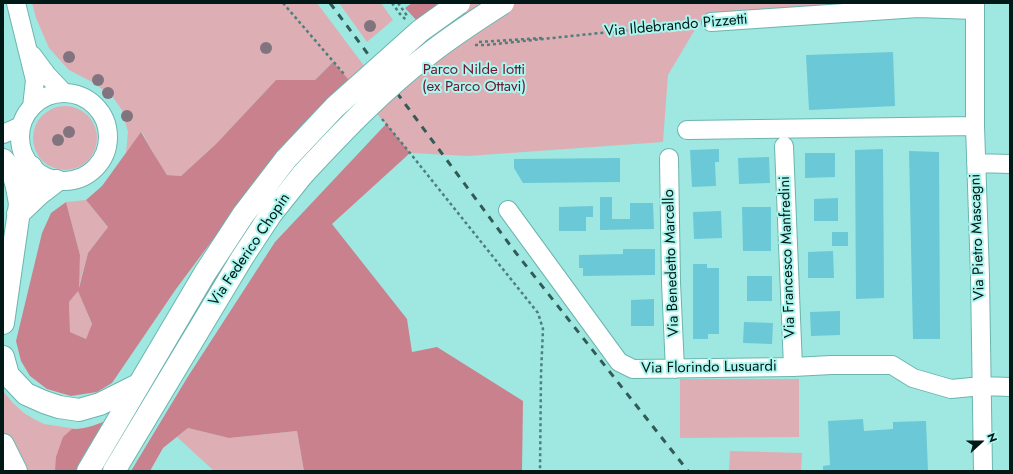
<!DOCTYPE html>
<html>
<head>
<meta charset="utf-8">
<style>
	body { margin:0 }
	#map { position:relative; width:1013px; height:474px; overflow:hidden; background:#9ee8e1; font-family:Jost,sans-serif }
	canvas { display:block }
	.frame { position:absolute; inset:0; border:4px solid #001816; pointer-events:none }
	.north { position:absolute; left:961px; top:422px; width:40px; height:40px; -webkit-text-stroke:3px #abf6ef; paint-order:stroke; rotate:69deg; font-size:11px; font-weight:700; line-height:16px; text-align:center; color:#001816 }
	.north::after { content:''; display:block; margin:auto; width:14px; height:18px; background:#001816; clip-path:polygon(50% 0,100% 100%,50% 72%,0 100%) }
</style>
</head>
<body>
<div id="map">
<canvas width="1013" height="474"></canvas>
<div class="frame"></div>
<div class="north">N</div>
</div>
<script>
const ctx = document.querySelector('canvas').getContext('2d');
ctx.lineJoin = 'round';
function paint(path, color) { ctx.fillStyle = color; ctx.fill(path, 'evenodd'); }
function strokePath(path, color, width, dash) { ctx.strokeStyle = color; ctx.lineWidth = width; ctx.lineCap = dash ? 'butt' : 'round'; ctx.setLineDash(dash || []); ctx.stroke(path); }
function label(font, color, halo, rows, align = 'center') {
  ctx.font = font + ' Jost,sans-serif'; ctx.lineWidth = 4; ctx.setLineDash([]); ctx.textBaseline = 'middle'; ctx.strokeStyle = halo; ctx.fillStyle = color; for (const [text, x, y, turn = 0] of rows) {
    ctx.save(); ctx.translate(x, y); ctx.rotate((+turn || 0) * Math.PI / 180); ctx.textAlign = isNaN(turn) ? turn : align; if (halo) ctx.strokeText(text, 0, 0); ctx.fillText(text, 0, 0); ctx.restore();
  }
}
paint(new Path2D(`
	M32,3H317L365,67L445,3H895L741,12L703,16L668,75L663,142L469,156L410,153L333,62L315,80H276L216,144L181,176L167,175L152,151L142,132L126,153L128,132L122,110L112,96L92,82L69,70L49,48L36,18Z
	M339,3H381L393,20L367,42Z
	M33 138a32 32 0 1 1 64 0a32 32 0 1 1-64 0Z
	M86,200L108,227L88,253L78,290L92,325L86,339L70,332L69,302L78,290L80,255L66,202Z
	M680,379H799V437L680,438Z
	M3,391L13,403L24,413L34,419L44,424L77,429L92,426L109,420L79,471H24L3,432Z
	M188,428L229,438L297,431L304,471H214L177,437Z
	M730,451L802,453L801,471H729Z`), '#deaeb5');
paint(new Path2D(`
	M412,3H445L419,23L405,8Z
	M333,62L349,80L235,210L176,289L112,383L97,392L71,396L47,389L30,376L21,361L16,341L42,233L51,213L66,202L80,255L79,288L88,253L108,227L86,200L102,186L141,132L152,151L167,175L181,176L216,144L276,80H315ZM78,291L92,324L86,339L70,332L69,302Z
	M386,124L410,153L332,224L407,319L412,352L437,347L523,401L522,471H304L297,431L229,438L188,428L163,448L150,471H131L187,378L275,242Z
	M109,420L79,471H55L56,457L63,437L72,429C85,430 97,424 109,420Z`), '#ca818e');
paint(new Path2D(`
	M893,52L895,106L809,110L806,55Z
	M719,149V162H715L716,186L692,187L690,150Z
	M883,149L884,298L856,299L855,150Z
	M909,151L939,152L940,339H913Z
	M805,153H835V177L805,178Z
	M769,157L770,183L739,184L738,158Z
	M620,158V182L523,183L514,168V159Z
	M600,197H612V219H630V203H653L654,229L600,230Z
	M838,198V221H814V199Z
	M593,206V217H586V231H559V207Z
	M742,207H771V251H743Z
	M721,211L722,238L694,239L693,212Z
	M832,232H848V246H832Z
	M623,249H655V275L583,276V268H579V255L623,254Z
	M833,251L834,278H808V252Z
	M693,264H707V268H719V334H708V339H693Z
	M747,276H772V301H747Z
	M654,299V326H631V300Z
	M840,311V335L811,336L810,312Z
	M744,322L773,323L772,344L743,343Z
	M863,419L864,431L893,429V422L926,421L928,471H823V466L830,465L828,421Z`), '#6bc8d6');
const minor = new Path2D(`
	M16,3L35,80L32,107
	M975,3V126L980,276L983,471
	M711,22L918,8L974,10
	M32,55L47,75L64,93
	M20 137a44 44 0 1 1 88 0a44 44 0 1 1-88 0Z
	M687,130L975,126
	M3,134L21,126
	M784,146L793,367
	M669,158L671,283L675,369
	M976,163L1010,164
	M508,210L619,362L633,369L793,367L831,365H892L913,378L951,389L982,386L1010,387`);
const primary = new Path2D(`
	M3,160C16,173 17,187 20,204
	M18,214L39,194L56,181
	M3,323L20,204L31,167
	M3,357L8,375L26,394L44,402L59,407L79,410L100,404L138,385
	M3,445L16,471
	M88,471L205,273L243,215L286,159
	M114,471L242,258L271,214L303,174`);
strokePath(minor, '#6cb5af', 20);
strokePath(primary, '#6cb5af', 24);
strokePath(new Path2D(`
	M283,3L344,74
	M392,3L400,14L406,20
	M398,3L408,17
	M479,42L542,38
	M475,45H486L695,23
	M382,119L410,153L538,313L543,329L541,374L540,471`), '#4e7f7b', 2.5, [3, 3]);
strokePath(minor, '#fff', 18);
strokePath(primary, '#fff', 22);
strokePath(new Path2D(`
	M330,3L516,253L688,471`), '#325a57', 3, [7, 7]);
const primaryBridge = new Path2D(`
	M286,159L335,107L420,31L459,3
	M303,174C342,132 383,89 429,54C453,35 478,19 503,3`);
strokePath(primaryBridge, '#6cb5af', 24, []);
strokePath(primaryBridge, '#fff', 22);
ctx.fillStyle = '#82747f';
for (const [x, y] of [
	[370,26],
	[266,48],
	[69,57],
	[98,80],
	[108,93],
	[127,116],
	[69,132],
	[58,140]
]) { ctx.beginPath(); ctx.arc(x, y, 6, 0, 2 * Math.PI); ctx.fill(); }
label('15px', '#001816', '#abf6ef', [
	["Via Ildebrando Pizzetti",676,26,-5],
	["Via Pietro Mascagni",978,237,-92],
	["Via Federico Chopin",250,250,-56],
	["Via Francesco Manfredini",788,257,-92],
	["Via Benedetto Marcello",672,263,-92],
	["Via Florindo Lusuardi",709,368,-1]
]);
label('15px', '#6c152f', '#abf6ef', [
	["Parco Nilde Iotti",474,70],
	["(ex Parco Ottavi)",474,87]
]);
</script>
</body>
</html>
